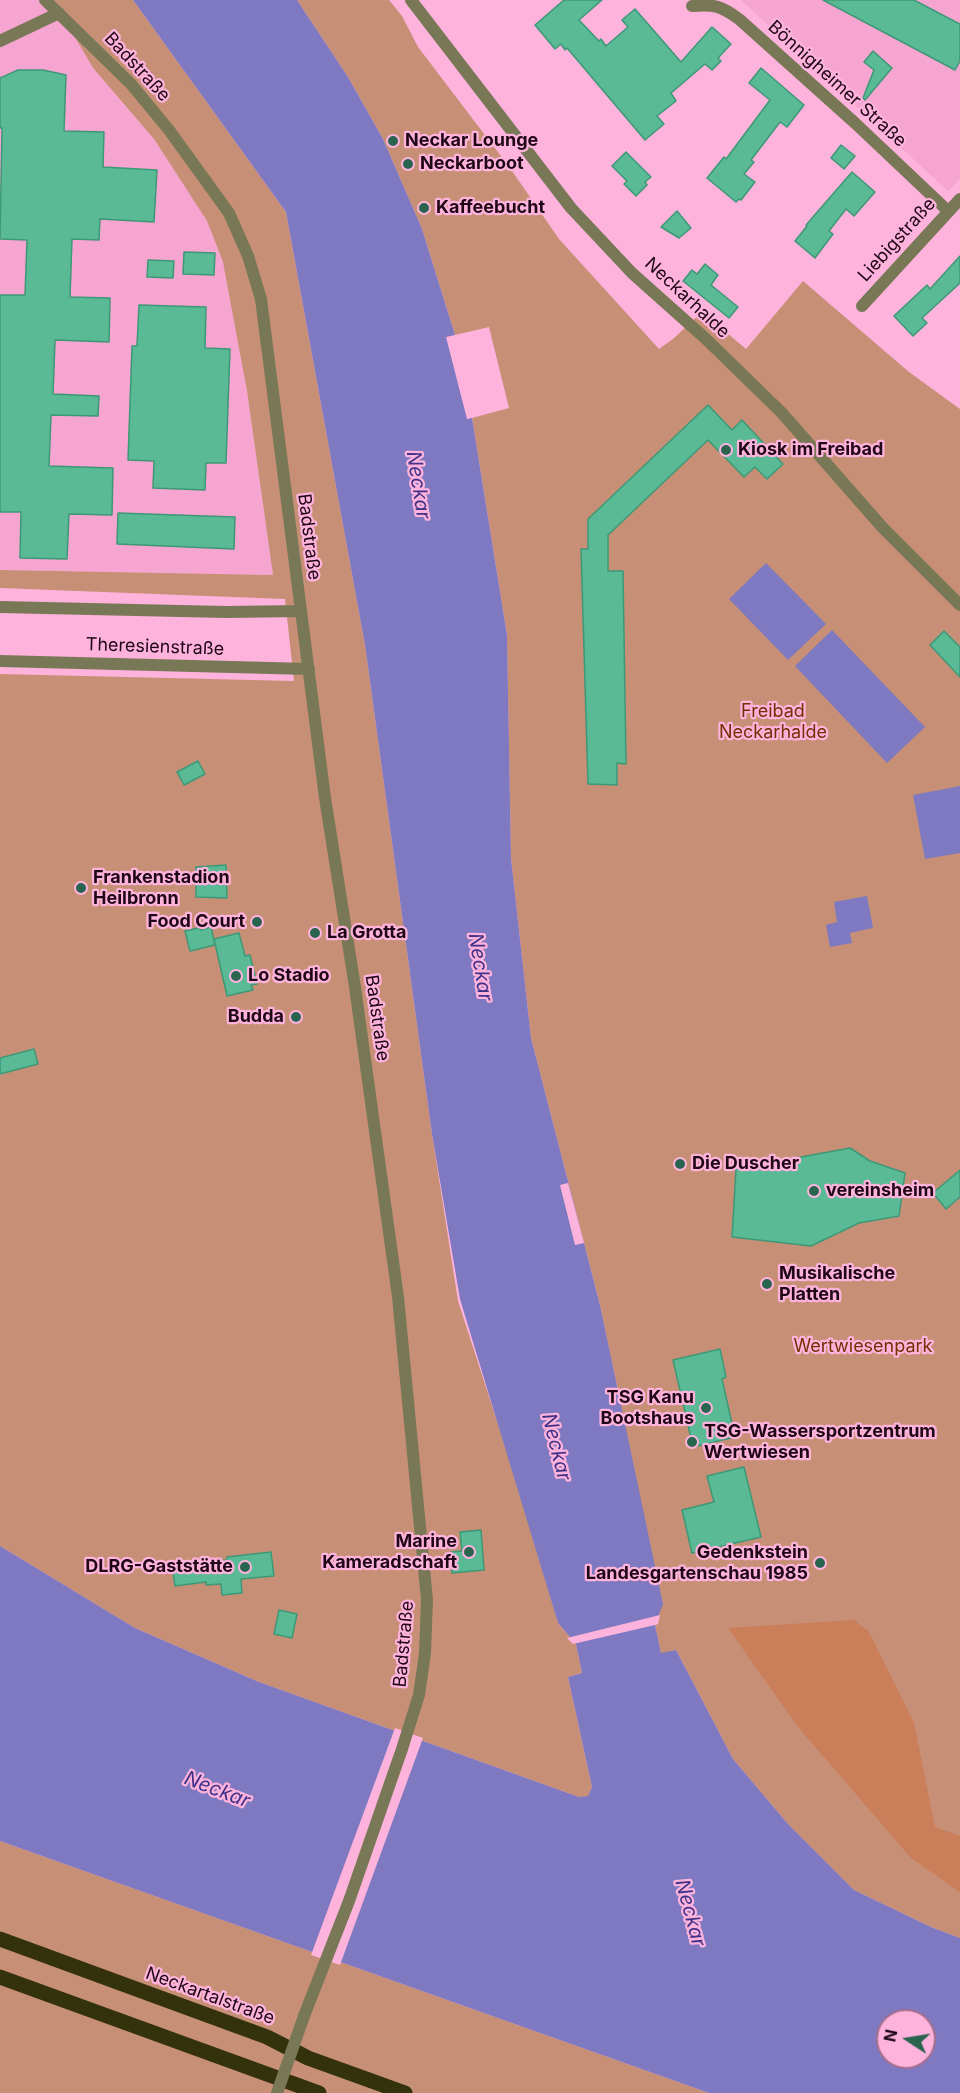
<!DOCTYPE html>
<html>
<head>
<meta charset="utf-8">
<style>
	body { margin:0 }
	#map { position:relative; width:960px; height:2093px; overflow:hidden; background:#feb3dc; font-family:Inter,sans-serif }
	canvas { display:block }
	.north { position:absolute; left:876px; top:2009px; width:60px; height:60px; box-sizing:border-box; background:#feb3dc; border:2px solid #a56e8d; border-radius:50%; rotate:282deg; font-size:16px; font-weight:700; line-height:24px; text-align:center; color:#200716 }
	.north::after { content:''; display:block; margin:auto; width:21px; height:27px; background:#29644e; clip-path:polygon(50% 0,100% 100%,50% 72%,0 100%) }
</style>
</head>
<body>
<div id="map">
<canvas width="960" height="2093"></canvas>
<div class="north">N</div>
</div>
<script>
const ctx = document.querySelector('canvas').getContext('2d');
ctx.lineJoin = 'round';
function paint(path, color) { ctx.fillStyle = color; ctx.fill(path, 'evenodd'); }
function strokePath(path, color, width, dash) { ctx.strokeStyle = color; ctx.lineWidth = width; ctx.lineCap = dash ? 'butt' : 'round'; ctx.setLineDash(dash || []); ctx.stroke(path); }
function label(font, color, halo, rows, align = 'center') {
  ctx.font = font + ' Inter,sans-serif'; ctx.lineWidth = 4.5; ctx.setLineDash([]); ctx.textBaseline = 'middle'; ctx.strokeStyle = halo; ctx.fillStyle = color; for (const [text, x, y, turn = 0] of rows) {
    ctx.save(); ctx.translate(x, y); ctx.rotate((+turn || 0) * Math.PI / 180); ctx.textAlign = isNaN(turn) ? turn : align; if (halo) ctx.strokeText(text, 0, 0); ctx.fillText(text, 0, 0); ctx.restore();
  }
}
paint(new Path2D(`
	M0,0H53L93,68L154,139L207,221L223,262L232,301L247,391L273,575L0,570Z
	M741,0H960V179L948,191Z`), '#f5a5d0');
paint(new Path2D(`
	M53,0H133L286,212L365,645L432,1134L458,1301L519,1489L558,1623L576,1644L582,1673L568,1677L592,1787L588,1797H579L259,1682L135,1628L0,1546V674L294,681L285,599L0,588V570L273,575L247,391L223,262L207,221L154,139L93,68Z
	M297,0H389L402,16L418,47L510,168L559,239L659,349L673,339L702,312L746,349L803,281L909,372L960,409V1938L931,1927L854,1890L788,1824L733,1759L676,1650L661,1654L655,1625L662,1604L600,1305L531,1038L511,858L507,635L472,418L509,408L489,327L455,335L422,229L383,139L348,77Z
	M0,1841L709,2093H0Z`), '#c79076');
paint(new Path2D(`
	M854,1620L869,1632L914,1723L935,1827L960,1836V1892L911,1858L798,1727L728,1628Z`), '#ca7e59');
paint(new Path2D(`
	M133,0H297L348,77L383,139L422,229L455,335L446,337L467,419L472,418L507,635L511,858L531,1038L600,1305L663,1604L655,1625L661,1653L676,1650L733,1759L788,1824L854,1890L931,1927L960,1938V2093H709L0,1841V1546L135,1628L259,1682L579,1797L588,1796L592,1787L568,1677L582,1673L576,1644L558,1623L460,1299L432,1134L365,645L286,212ZM888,2021H924V2057H888Z
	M766,563L826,624L788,660L729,599Z
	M832,630L925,727L887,763L795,666Z
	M960,786V853L925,859L913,795Z
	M867,896L873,928L850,933L852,943L830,947L826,925L837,922L834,902Z`), '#7e79c1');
paint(new Path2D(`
	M568,1183L584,1243L575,1245L560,1185Z
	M660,1615L658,1624L655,1625L573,1644L567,1638Z
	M395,1728L423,1738L340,1965L311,1955Z`), '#feb3dc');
const building = new Path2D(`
	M564,0H602L579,20L599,41L601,39L606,46L628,27L622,20L635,9L681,62L712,27L731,44L718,58L721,61L712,70L705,64L671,93L676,101L657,116L664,124L645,140L567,48L565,50L561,44L555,49L535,25Z
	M823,0H914L960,24V61L955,70Z
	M873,51L892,68L865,100L863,98L874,70L864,62Z
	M761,68L804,105L787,127L780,122L751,160L754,162L744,174L755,182L741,200L739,199L736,202L707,178L724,157L726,159L770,100L749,83Z
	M18,70H43L66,75L64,131L104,132L103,167L157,170L154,222L100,219L99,240L72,239L70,297L110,298L109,342L55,340L53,394L99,396L98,416L51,415L49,466L113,468L112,515L69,514L67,559L20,558L21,512H0V295H25L27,240L0,239L2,128H0V78Z
	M841,145L855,156L844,169L831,158Z
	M626,152L651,177L645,182L647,185L636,196L624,184L627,181L612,166Z
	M852,172L875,192L854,216L846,209L829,231L833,234L815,258L795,241L807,226L806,225Z
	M677,211L691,228L679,238L661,227Z
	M184,252L215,253L214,275L183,274Z
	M960,256V283L922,318L927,323L913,336L894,316L927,285L930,289Z
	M148,260L174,261L173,278L147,277Z
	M705,264L718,275L711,285L738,307L729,318L683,281L692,270L697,274Z
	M139,305L206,307L205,348L230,349L226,463H206L205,490L153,488L154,461L128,460L132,346H137Z
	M708,405L732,430L742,420L783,464L767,479L755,467L744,477L708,440L608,535V571H623L626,764L617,763V785L588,784L581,549H588V519Z
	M118,513L235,517L234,549L117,544Z
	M944,631L960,647V677L930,645Z
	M198,761L205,774L184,785L177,772Z
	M226,865L227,898L196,897V867Z
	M211,927L215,945L190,951L185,931L198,928L201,930Z
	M239,933L245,956L250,955L257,984L251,985L253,990L227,996L214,939Z
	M34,1049L38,1064L0,1074V1058Z
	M850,1148L870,1161L905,1173L899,1216L859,1223L811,1246L732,1237L736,1169Z
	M960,1170V1197L946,1209L933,1193Z
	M720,1349L726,1377L722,1379L735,1437L693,1447L673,1360Z
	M744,1467L761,1537L692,1553L682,1510L714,1502L707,1476Z
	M481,1530L484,1570L452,1573L451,1552L462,1551L460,1532Z
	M271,1552L274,1576L241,1579L242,1593L222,1595L221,1584L206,1585V1582L175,1586L172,1566L227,1560V1557Z
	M279,1610L297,1614L292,1638L274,1634Z`);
paint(building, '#59ba95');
strokePath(building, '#3e9877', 1.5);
strokePath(new Path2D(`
	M45,0L131,84L169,130L229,213L248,256L261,299L325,798L355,987L398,1297L427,1600L425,1653L419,1695L402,1749L349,1901L304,2016
	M411,0L571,208L632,273L706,339L782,413L883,528L960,605
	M692,6C715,4 721,6 739,19L855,123L948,211
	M0,41L59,13
	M862,306L960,199
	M0,607L226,612L301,611
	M0,661L309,669`), '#797856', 12);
strokePath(new Path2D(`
	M0,1939L267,2037L308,2058L405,2093
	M0,1977L319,2093`), '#34320c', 15);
strokePath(new Path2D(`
	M277,2093L304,2016`), '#797856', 12);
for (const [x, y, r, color] of [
	[393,141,6,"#29644e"],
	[408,164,6,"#29644e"],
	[424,208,6,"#29644e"],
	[726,450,6,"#29644e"],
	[81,888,6,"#29644e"],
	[257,922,6,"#29644e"],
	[315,933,6,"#29644e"],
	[236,976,6,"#29644e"],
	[296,1017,6,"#29644e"],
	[680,1164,6,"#29644e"],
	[814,1191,6,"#29644e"],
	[767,1284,6,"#29644e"],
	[706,1408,6,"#29644e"],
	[692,1442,6,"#29644e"],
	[469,1552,6,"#29644e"],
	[820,1563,6,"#29644e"],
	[245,1567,6,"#29644e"]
]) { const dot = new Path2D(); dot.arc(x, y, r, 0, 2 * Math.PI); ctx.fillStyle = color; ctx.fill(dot); strokePath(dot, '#feb3dc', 2); }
label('18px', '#200716', '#feb3dc', [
	["Badstraße",137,67,47],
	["Bönnigheimer Straße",837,84,42],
	["Liebigstraße",897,240,-48],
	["Neckarhalde",687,298,43],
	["Badstraße",309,537,83],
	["Theresienstraße",155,647,2],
	["Badstraße",377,1018,82],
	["Badstraße",404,1644,-85],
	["Neckartalstraße",210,1996,20]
]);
label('bold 18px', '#200716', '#feb3dc', [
	["Neckar Lounge",405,141],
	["Neckarboot",420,164],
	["Kaffeebucht",436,208],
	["Kiosk im Freibad",738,450],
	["Frankenstadion",93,878],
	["Heilbronn",93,899],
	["Food Court",245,922,"right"],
	["La Grotta",327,933],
	["Lo Stadio",248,976],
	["Budda",284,1017,"right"],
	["Die Duscher",692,1164],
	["vereinsheim",826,1191],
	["Musikalische",779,1274],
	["Platten",779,1295],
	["TSG Kanu",694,1398,"right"],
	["Bootshaus",694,1419,"right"],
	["TSG-Wassersportzentrum",704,1432],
	["Wertwiesen",704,1453],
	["Marine",457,1542,"right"],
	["Kameradschaft",457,1563,"right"],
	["Gedenkstein",808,1553,"right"],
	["Landesgartenschau 1985",808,1574,"right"],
	["DLRG-Gaststätte",233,1567,"right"]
], 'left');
label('18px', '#752f02', '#feb3dc', [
	["Freibad",773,712],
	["Neckarhalde",773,733],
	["Wertwiesenpark",863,1347]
]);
label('italic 20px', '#413289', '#feb3dc', [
	["Neckar",418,485,81],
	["Neckar",480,967,81],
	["Neckar",556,1447,76],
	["Neckar",217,1790,21],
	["Neckar",690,1913,75]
]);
</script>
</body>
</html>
